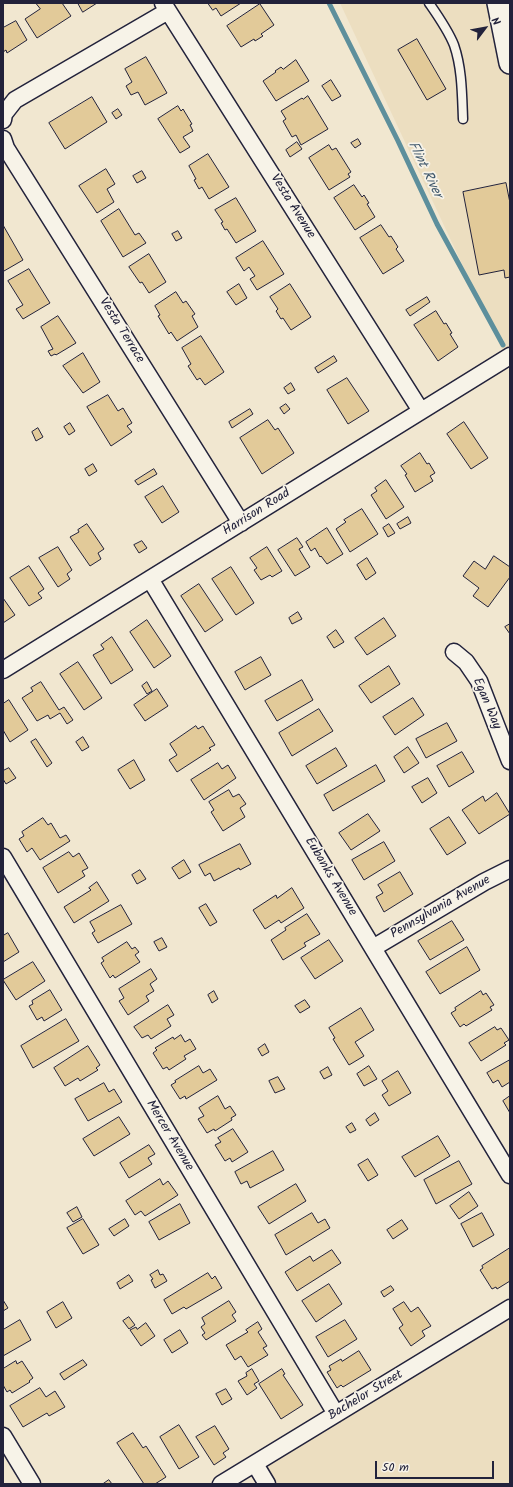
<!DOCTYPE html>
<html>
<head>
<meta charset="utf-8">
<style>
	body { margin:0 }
	#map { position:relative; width:513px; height:1487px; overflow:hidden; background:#f1e7d0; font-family:Kalam,sans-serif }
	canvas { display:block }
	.frame { position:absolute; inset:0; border:4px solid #22223b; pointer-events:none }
	.north { position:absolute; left:465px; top:8px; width:40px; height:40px; -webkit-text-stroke:3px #f7f3e8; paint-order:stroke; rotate:58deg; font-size:11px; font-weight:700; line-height:16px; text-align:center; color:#22223b }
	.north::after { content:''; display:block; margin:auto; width:14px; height:18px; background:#22223b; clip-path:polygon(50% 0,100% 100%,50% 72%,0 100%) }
	.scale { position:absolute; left:375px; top:1461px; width:119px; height:18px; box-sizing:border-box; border:2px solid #22223b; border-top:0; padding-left:5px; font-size:12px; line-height:14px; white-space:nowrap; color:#22223b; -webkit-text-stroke:3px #f7f3e8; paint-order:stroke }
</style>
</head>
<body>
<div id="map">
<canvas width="513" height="1487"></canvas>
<div class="frame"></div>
<div class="north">N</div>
<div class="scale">50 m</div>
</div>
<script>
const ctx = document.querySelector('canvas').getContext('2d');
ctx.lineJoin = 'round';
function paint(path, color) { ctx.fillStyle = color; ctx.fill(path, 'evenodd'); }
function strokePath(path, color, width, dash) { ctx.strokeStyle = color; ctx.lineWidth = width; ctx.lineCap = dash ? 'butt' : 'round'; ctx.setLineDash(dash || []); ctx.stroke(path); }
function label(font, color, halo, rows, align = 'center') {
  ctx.font = font + ' Kalam,sans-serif'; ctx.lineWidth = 3.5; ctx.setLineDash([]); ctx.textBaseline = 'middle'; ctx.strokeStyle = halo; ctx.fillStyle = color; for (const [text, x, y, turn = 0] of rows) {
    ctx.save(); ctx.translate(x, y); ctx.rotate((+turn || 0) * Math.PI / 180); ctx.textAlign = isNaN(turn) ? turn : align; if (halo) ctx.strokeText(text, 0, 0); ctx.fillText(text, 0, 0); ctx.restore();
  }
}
paint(new Path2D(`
	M340,3H510V370L505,356Z
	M510,1318V1484H267L258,1469Z`), '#ecdec0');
strokePath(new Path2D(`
	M329,3L398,141L437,224L503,345`), '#5d8f9c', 5);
const building = new Path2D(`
	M36,3H62L71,16L37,38L25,19L40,9Z
	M78,3H97L83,12Z
	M208,3H241L221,16L216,8L213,10Z
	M260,4L274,25L261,34L263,36L255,41L254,39L241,47L227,26Z
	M16,21L27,40L7,53L6,50L3,52V28Z
	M417,39L446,89L427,100L398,50Z
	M146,57L167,93L145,105L138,92L131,95L126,86L132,82L125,69Z
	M296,60L309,81L276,101L263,81L276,72L275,71L281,67L283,69Z
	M331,80L341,96L332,101L322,86Z
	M308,96L328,129L301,145L296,135L292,137L283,121L286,119L281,111L302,98L303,99Z
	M92,97L107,122L65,149L49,123Z
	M178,106L181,111L183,109L192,124L190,125L193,131L183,137L190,147L180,153L158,119Z
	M118,109L122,115L116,119L112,113Z
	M358,139L361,144L355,148L351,143Z
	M297,142L302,149L290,157L286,150Z
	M329,145L332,150L336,148L351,172L348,174L350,177L329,190L309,158Z
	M208,154L229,187L209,199L202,187L199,189L194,180L196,179L189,166Z
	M106,169L115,184L107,189L114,202L97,213L79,186Z
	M142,171L146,178L137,183L133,176Z
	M506,183L510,203V277L505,278L504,270L479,275L463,192Z
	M354,185L362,197L364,195L369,203L367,204L375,217L355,230L334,198Z
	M236,198L256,231L236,243L227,229L225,230L221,223L223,222L215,210Z
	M119,209L135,235L139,233L146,243L123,257L101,221Z
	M3,225L23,260L4,271L3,270Z
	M381,225L389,237L391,236L398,247L396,249L404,261L383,274L360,238Z
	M178,231L182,238L176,241L172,234Z
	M263,241L284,274L257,290L250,279L255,276L249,267L244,271L236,258Z
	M149,254L166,282L149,293L142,282L140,283L129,267Z
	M29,269L50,303L23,319L16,309L23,305L8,281Z
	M239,284L247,298L236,305L227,292Z
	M290,284L311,317L291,330L283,318L281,319L276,311L278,309L270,297Z
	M176,292L183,303L186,301L195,314L192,316L198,327L177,341L171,332L169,334L158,316L160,315L155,306Z
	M427,297L430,302L410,316L406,310Z
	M436,311L444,324L446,323L452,333L450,334L458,347L438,361L414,325Z
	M58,316L76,343L56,355L55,354L51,356L48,351L53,349L41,327Z
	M201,336L224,372L205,385L200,378L197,380L188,366L191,364L182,348Z
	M83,353L100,382L83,393L63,366Z
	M334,356L337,361L318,373L315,368Z
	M347,378L369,411L348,424L327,390Z
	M291,383L295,390L288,394L284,388Z
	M108,395L118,411L123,408L132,423L127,426L132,432L111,446L87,407Z
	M286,404L290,409L284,414L280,408Z
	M250,409L253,414L232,428L229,422Z
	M268,420L275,430L278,428L294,453L262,474L240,438Z
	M464,422L488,458L471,469L447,434Z
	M70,423L75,431L69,435L64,427Z
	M38,428L43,437L36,441L32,432Z
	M420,453L427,464L429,463L435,473L430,476L433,481L415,492L405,475L407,474L401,466Z
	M93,464L97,471L89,476L85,469Z
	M154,469L157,474L138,485L135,481Z
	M386,480L404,507L386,519L371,495L377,491L375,488Z
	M163,486L179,512L162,523L145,497Z
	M362,509L378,534L350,552L336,529L346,522L344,520Z
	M408,517L411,523L400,529L397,524Z
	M87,524L104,549L98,553L101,559L90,566L70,537L79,532L78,530Z
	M389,524L395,533L388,537L383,528Z
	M327,528L343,554L327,564L321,556L320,557L315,548L311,551L306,542Z
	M297,538L303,547L299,549L310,567L295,576L278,550Z
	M142,541L147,548L139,553L134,545Z
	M58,547L72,570L67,574L70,579L58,587L39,558Z
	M267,547L282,571L272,577L270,575L261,580L254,570L257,568L250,558Z
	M494,556L510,567V577L488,607L473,596L479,588L463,576L474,561L485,569Z
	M367,558L376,573L366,580L357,565Z
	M29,566L44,589L38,593L42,598L29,606L10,578Z
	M231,567L254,603L236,615L212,579Z
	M199,584L223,620L205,632L181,596Z
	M3,598L15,615L3,623Z
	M298,612L302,619L292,624L289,618Z
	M384,618L396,636L367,655L355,638Z
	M147,620L171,656L154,668L130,632Z
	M510,624V634L505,627Z
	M336,630L344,642L334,648L327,637Z
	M112,637L133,670L111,684L93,655L104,649L101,645Z
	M261,657L271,675L245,690L235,672Z
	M78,662L102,698L84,710L60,674Z
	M389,666L400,684L371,703L359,686Z
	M302,680L313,700L277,721L265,701Z
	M41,682L59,710L64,707L73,720L67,724L60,713L50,719L48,715L37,721L22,698L33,691L31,688Z
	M147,682L152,691L147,694L142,686Z
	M157,689L168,706L145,721L134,705Z
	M413,698L424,715L395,735L383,717Z
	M9,700L28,730L10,742L3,730V704Z
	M319,709L333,731L292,756L279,733Z
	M447,723L457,741L426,758L416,739Z
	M196,726L198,729L203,726L215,745L209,748L211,750L177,772L169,760L177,755L170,744Z
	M83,737L89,747L82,751L76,742Z
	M36,739L52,763L47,767L31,742Z
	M408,747L419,763L404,773L394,757Z
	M336,748L347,766L317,784L306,766Z
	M462,752L474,772L449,787L437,766Z
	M134,760L145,780L130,789L118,770Z
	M218,763L222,769L228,765L236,778L204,800L191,780Z
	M376,765L385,781L333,811L324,795Z
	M9,768L16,778L6,784L3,779V771Z
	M428,778L437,793L422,803L412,787Z
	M229,790L233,797L239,794L246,804L240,808L245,817L223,831L211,812L214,810L209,802Z
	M497,793L510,814L479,834L462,810L483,796L485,801Z
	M368,814L380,831L351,850L339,833Z
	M449,817L466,843L447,855L430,829Z
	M43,818L48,825L51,823L60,838L66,835L70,841L40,860L32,848L27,852L19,839L24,836L22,832Z
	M384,842L395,861L364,880L352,860Z
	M240,844L251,864L240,870L239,868L214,881L210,873L205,876L199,865Z
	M69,852L73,857L79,853L88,868L82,871L85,876L58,893L43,868Z
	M184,860L191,872L179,879L172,868Z
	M140,870L146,879L137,884L132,875Z
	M400,872L413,894L384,912L376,897L383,893L378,885Z
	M97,882L109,901L74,923L64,907L91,890L89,888Z
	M292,888L304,908L281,923L279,920L265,929L253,910L276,895L277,898Z
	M206,904L217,922L210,926L199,908Z
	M121,905L132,924L98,943L92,933L95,931L90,922Z
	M307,914L320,934L304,943L306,946L283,960L271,940L286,930L285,928Z
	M452,921L464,940L430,960L418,941Z
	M8,933L19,952L3,962V936Z
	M162,938L167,947L159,951L154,942Z
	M329,940L343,961L315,979L301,958Z
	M127,942L132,949L135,947L139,952L135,955L140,962L115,978L113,975L110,978L101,963L104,961L102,958Z
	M467,947L480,970L440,994L426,972Z
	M33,962L45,981L16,1000L3,980Z
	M151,969L157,979L150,984L154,991L146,996L149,1001L128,1015L119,1001L124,998L119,989Z
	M50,990L62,1010L44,1021L42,1017L37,1020L29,1006L33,1004L32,1001Z
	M214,991L218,999L212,1003L208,995Z
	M481,991L483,995L486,993L494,1005L490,1007L492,1010L466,1026L464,1024L460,1027L451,1013L456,1010L455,1008Z
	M305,1000L310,1007L300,1013L295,1006Z
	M168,1005L174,1015L167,1019L171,1026L151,1039L148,1035L142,1038L134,1027Z
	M361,1008L374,1030L355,1042L364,1056L349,1065L333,1039L335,1038L329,1028Z
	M66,1019L79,1041L33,1068L21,1046Z
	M495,1027L497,1030L501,1028L509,1040L504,1043L506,1045L481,1061L469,1043Z
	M181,1035L185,1042L190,1039L196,1049L184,1056L186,1059L169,1070L167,1067L163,1069L153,1053L157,1050L155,1048L173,1037L174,1039Z
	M265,1044L269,1052L262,1056L258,1049Z
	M88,1046L100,1065L96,1068L98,1070L80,1081L78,1078L65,1086L54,1068Z
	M510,1060V1082L502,1087L498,1080L493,1083L487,1073Z
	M199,1066L203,1073L210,1069L217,1080L186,1099L185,1096L180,1099L171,1085L176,1082L175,1081Z
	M369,1066L377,1079L364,1086L357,1074Z
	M328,1067L332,1075L324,1079L320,1072Z
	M398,1071L411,1093L389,1106L382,1095L388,1091L382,1081Z
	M278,1077L285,1089L275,1093L269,1081Z
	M104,1083L109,1092L114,1089L122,1102L88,1121L75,1099Z
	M218,1096L225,1109L230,1106L236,1115L231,1118L232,1120L215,1131L214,1129L207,1133L198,1119L204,1116L199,1108Z
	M510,1096V1113L503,1101Z
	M375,1113L379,1120L370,1126L366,1120Z
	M119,1117L130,1134L94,1156L83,1139Z
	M352,1123L356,1130L350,1133L346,1127Z
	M233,1129L248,1152L232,1162L230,1158L225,1161L215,1145L221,1142L218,1138Z
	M438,1136L450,1156L415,1177L402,1157Z
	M149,1145L155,1154L148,1158L152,1164L129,1178L120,1163Z
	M273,1151L284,1170L250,1188L247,1181L241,1184L235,1172Z
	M368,1159L378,1175L368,1181L358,1165Z
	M459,1161L472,1184L436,1204L424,1180Z
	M160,1179L163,1185L168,1181L178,1195L145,1216L141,1211L135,1215L126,1201Z
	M296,1184L306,1201L269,1224L258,1207Z
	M469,1192L478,1206L459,1219L450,1206Z
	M180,1204L190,1223L159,1240L149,1222Z
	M77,1207L82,1217L73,1222L67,1213Z
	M312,1213L318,1223L325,1219L330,1228L286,1255L275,1235Z
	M482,1213L494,1235L473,1247L461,1224Z
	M83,1219L99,1245L83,1254L67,1228Z
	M125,1219L129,1226L114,1236L109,1229Z
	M402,1220L408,1229L393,1239L387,1230Z
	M510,1248V1281L497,1289L496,1287L492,1289L480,1270L483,1268L482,1266Z
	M332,1250L341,1263L297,1291L285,1272L310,1256L313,1261Z
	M158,1270L160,1275L163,1274L167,1281L155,1288L151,1280L153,1279L150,1275Z
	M208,1273L212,1279L215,1276L222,1288L186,1309L184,1307L172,1314L164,1300Z
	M129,1275L133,1281L120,1289L117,1283Z
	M329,1284L342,1304L316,1322L302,1301Z
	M391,1286L394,1290L384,1297L381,1292Z
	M3,1300L8,1308L3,1311Z
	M229,1301L236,1312L232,1315L236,1321L206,1340L202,1335L205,1333L201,1327L205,1324L202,1318Z
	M63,1302L72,1318L56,1328L47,1312Z
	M404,1302L411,1312L418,1307L431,1326L422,1331L425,1336L411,1346L399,1328L403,1325L393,1309Z
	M129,1317L135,1325L129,1329L123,1321Z
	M20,1320L31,1340L3,1356V1330Z
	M345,1320L357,1339L328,1357L316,1337Z
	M258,1322L262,1329L258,1332L267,1346L263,1348L268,1355L248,1367L241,1356L235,1360L226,1345L248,1332L246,1330Z
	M146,1323L155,1336L141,1346L130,1330L136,1327L137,1329Z
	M180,1330L188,1343L172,1353L164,1340Z
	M359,1351L371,1370L343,1387L341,1385L337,1388L327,1372L331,1370L329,1366L341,1359L342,1361Z
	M83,1360L87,1365L64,1380L60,1374Z
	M16,1361L17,1364L22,1361L33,1378L29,1381L30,1382L12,1393L10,1390L7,1392L3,1385V1369Z
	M252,1369L259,1381L254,1384L257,1388L247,1395L238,1381L247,1376L246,1373Z
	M282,1369L285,1374L283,1375L303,1405L281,1419L259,1384Z
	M40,1388L46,1397L55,1391L65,1407L49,1416L47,1413L23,1427L10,1406Z
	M226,1389L232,1399L222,1405L216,1394Z
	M179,1425L199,1457L179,1469L160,1437Z
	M215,1426L229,1449L223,1453L226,1457L214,1465L196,1437Z
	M133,1433L143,1448L146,1446L166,1477L155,1484H144L117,1443Z
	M109,1480L112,1484H103Z`);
paint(building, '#e2ca99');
strokePath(building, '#22223b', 1);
const service = new Path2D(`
	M429,3C438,16 448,30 454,45C462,68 462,94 463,119`);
const minor = new Path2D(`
	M163,3L421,411
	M3,120L4,114L15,100L168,11
	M3,139L6,148L241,523
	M150,579L510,1175
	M454,652L466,662L479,681L510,761
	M3,670L510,356
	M3,857L336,1414
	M373,948L484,882L510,869
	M3,1436L32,1484
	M255,1464L267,1484
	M221,1484L510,1308`);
const tertiary = new Path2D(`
	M498,3L510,63`);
strokePath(service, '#22223b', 11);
strokePath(minor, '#22223b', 19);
strokePath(tertiary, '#22223b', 24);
strokePath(service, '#f7f3e8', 8);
strokePath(minor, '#f7f3e8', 16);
strokePath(tertiary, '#f7f3e8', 21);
label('13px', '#22223b', '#f7f3e8', [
	["Vesta Avenue",292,207,58],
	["Vesta Terrace",121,331,58],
	["Harrison Road",257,513,-32],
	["Egan Way",486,704,67],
	["Eubanks Avenue",330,877,59],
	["Pennsylvania Avenue",441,908,-30],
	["Mercer Avenue",169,1136,59],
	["Bachelor Street",366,1396,-31]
]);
label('italic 14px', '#40586c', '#f7f3e8', [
	["Flint River",424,170,64]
]);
</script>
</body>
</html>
